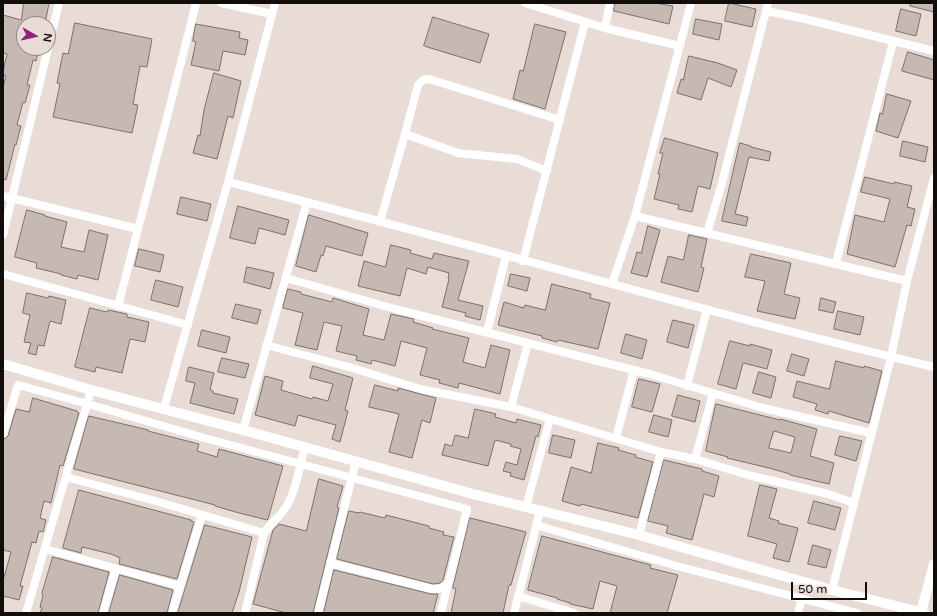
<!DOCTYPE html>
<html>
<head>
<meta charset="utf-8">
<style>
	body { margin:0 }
	#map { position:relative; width:937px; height:616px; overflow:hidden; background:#e9dcd7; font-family:"Varela Round",sans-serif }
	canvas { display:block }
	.frame { position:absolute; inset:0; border:4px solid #110d0b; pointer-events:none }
	.north { position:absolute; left:16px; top:16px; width:40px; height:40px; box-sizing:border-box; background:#e9dcd7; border:1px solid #938985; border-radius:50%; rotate:98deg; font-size:11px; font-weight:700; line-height:16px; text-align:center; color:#110d0b }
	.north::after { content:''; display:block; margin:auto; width:14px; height:18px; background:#941f7d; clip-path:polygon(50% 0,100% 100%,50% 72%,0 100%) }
	.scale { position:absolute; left:791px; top:582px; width:76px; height:18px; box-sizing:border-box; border:2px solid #110d0b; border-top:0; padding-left:5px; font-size:12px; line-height:14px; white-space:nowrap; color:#110d0b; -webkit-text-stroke:3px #e9dcd7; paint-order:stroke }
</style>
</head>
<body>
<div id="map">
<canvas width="937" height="616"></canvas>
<div class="frame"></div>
<div class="north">N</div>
<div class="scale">50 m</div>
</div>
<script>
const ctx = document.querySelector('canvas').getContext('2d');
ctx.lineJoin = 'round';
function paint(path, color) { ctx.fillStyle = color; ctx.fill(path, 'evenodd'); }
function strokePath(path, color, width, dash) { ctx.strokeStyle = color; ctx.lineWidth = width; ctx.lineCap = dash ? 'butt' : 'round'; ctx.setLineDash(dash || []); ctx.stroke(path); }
const building = new Path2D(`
	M24,3H49L45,24H24V48H39L36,61L33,60L27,85H30L25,103L23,102L17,125L21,126L16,145L15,144L6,180L3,179V87L6,76L3,75V71L7,54L3,53V15L21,20Z
	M615,3H655L673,6L669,24L614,11Z
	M729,3L756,9L752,27L725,21Z
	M911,3H934V12L910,6Z
	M901,9L921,14L916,36L896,31Z
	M433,17L489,34L480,63L424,46Z
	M696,19L722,24L719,40L693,34Z
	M75,23L152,39L147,67L140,66L133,104L138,105L132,133L53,117L60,84L57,83L63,53L68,54Z
	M196,24L240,32L239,38L248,40L245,55L223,51L219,71L191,65L196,42L193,41Z
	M535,24L566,32L545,109L513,99L520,70L523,71Z
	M908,52L934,60V80L902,71Z
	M689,56L718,63L737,70L731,87L708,78L701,100L677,93L681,79L683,80Z
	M214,73L241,81L233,118L228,116L217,159L193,153L198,135L200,136L204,110Z
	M887,94L911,101L898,138L876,131L880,113L882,114Z
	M665,138L718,153L710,189L698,186L692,212L678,209L679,205L654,199L660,174H658L663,153H660Z
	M903,141L928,147L925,162L900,156Z
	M740,143L751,146V147L771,152L769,161L749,157L735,214L748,217L746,226L722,221Z
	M865,177L894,184V182L912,186L907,207L915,209L911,226L907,225L895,267L847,254L855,215L884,222L890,199L861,192Z
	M181,197L211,204L207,221L177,214Z
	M238,206L289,220L285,235L259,228L255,244L230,238Z
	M27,210L45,215V216L67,222L61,247L84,252L89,230L108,235L98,280L78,275L77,279L61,275V274L36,268L37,263L15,257Z
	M309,215L368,233L362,256L326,246L323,256L321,255L316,272L296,266Z
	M648,226L660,230L647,277L631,273L637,252L641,253Z
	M689,235L707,239L701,267L704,268L698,292L661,282L668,256L683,260Z
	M391,245L411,250L410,253L432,259L434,253L469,261L458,300L483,306L480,320L465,316L466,313L442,307L449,279L448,278L449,273L428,267L426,274L407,268L400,296L358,286L364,261L385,267Z
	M139,249L164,255L160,272L135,266Z
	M751,254L791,263L784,294L800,298L795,319L757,311L765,281L745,277Z
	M247,267L274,273L270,289L244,282Z
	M511,274L530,278L527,291L508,286Z
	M156,280L183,287L178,307L151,300Z
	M552,284L591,294L590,298L610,303L598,349L558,340L557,342L542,338V336L498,325L504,302L524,308L525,305L545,310Z
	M288,289L301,292V294L332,302L333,298L369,309L363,335L384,340L391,314L414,319L413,322L433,328L432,329L469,338L463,362L485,368L491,345L510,350L500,394L459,383L458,388L439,383L440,380L420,375L427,348L401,341L395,366L372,360L371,364L356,360L357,356L336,351L342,326L324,322L317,350L295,345L303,313L283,308Z
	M27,293L48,298L49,296L66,300L61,324L50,321L44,346L38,345L36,355L28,353L31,343L24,342L30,315L23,313Z
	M821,298L836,302L833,313L819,310Z
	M236,304L261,310L257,324L232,318Z
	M90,308L107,312L108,310L127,314V317L149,322L145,342L130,339L122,373L96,367L95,372L75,367Z
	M838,311L864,317L860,335L834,329Z
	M673,320L694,325L688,348L667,342Z
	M202,330L230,337L226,353L198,346Z
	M626,334L647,340L642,359L621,353Z
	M730,341L750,346V344L772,350L767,369L743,363L736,389L718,384Z
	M792,354L809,359L804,376L787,371Z
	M222,358L249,364L245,378L218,372Z
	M836,361L864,368V366L882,371L869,423L829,411L828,414L815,410L817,404L793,397L797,381L829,389Z
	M313,366L353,378L345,410L348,411L340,442L332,439L336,425L298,415L295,426L255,415L265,376L283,381L281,390L312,399L313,397L328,401L333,384L310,378Z
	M189,367L214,373L210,390L213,391V393L238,399L234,414L190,403L195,383L186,381Z
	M759,372L776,377L771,398L753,393Z
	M639,379L660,384L652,412L632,407Z
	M375,385L398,391V388L436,398L430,423L422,420L412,458L389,452L399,414L369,407Z
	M678,395L700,401L695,422L672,416Z
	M33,398L77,411V412L79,413L63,466L60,465L51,503L44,501L40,518L46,520L43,532L39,531L36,543L32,542L20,586H23L19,600L3,596V581L11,552L3,550V439L6,438L8,436L16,409L29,412Z
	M716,404L780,420V419L817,429L810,456L834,463L829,484L790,475V474L769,468L727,458L728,457L706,451ZM774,431L795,437L791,453L769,448Z
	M475,409L496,414L495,417L516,423L517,419L541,425L538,437L536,436L524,480L510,476L511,473L503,471L506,462L517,465L521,449L510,446L511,444L495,440L488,466L442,455L445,444L452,446L455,435L468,438Z
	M654,415L672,420L668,437L649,432Z
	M89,416L136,427L148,430V431L199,444L197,451L217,457L219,449L283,466L268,519L267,520L239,513L215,506V505L74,469Z
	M553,435L575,440L571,458L549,453Z
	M840,436L862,441L856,461L835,455Z
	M598,443L619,448L618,450L636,455L635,457L653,462L638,518L581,504L580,506L562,501L571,467L591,473Z
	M664,460L702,469V471L719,476L714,497L704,494L692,540L666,533L668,526L648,521Z
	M319,479L343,486L337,507L339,508L313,613H286L253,604L273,530L279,524L306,531Z
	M760,485L777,489L769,518L779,521L778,523L798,528L789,562L773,558L777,544L748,536Z
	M79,490L191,520V521L194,522L177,579L119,564L120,558L111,554L82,547L81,553L63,548Z
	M814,501L841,508L835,530L808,523Z
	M349,511L359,513L360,512L385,518L386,515L429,526V528L444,532L443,535L454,537L443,580L440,583L433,584L337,559Z
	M470,518L526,532L511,585H509L503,613H451L456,589L453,588Z
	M205,525L252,537L239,592L232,613H178Z
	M542,536L651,565L650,568L678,575L667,613H610L617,586L600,581L593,609L570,604V603L557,599V598L528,590Z
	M813,545L831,550L826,568L808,564Z
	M53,557L109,572L98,613H40L42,608L40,607L43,595L42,594Z
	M334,570L431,594H438L433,613H324Z
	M120,575L173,590L167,613H109Z`);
paint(building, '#c6b9b4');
strokePath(building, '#7b706b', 1);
strokePath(new Path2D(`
	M221,3L272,14
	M525,3L605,28L680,46
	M766,11L801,18L934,51
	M605,28L610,3
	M405,134L458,153L517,159L547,171
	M228,182C464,241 697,311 934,367
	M3,196L138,229
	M635,216L907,281
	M380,222L405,134L418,85L423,80L429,79L560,120
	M707,233L722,183L768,3
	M3,235L59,3
	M523,261L585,22
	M836,263L893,42
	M3,274L188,325
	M286,278L395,309L653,375L763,408L871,433
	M612,284L635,216L691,3
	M118,306L171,102L196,3
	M487,332L506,256
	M266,345L349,367L420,389L511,407L661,452L695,459L748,475L828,494L854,503
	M687,386L707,309
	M511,407L528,343
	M164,408L228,182L275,3
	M243,430L307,202
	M3,434L18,385L88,404L201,437L467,509L449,582C444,589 440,589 432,589L330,563
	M616,438L634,370
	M695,459L713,393
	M66,477L159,502L264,533
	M526,507L550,419
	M536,525L677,566L857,613
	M639,535L661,452
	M45,549L180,586
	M832,590L891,357L907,281L934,178
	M518,596L574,613
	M26,613L91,390
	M103,613L116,569
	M172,613L202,515
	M245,613L264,533C271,522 280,517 286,507C297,489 299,467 305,447
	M318,613L356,461
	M441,613L448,583
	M514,613L540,511
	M798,613L802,599`), '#fff', 8);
strokePath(new Path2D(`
	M3,364L91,390L243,430L473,494L639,535L832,590L924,613
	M921,612L934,564`), '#fff', 10);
</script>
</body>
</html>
